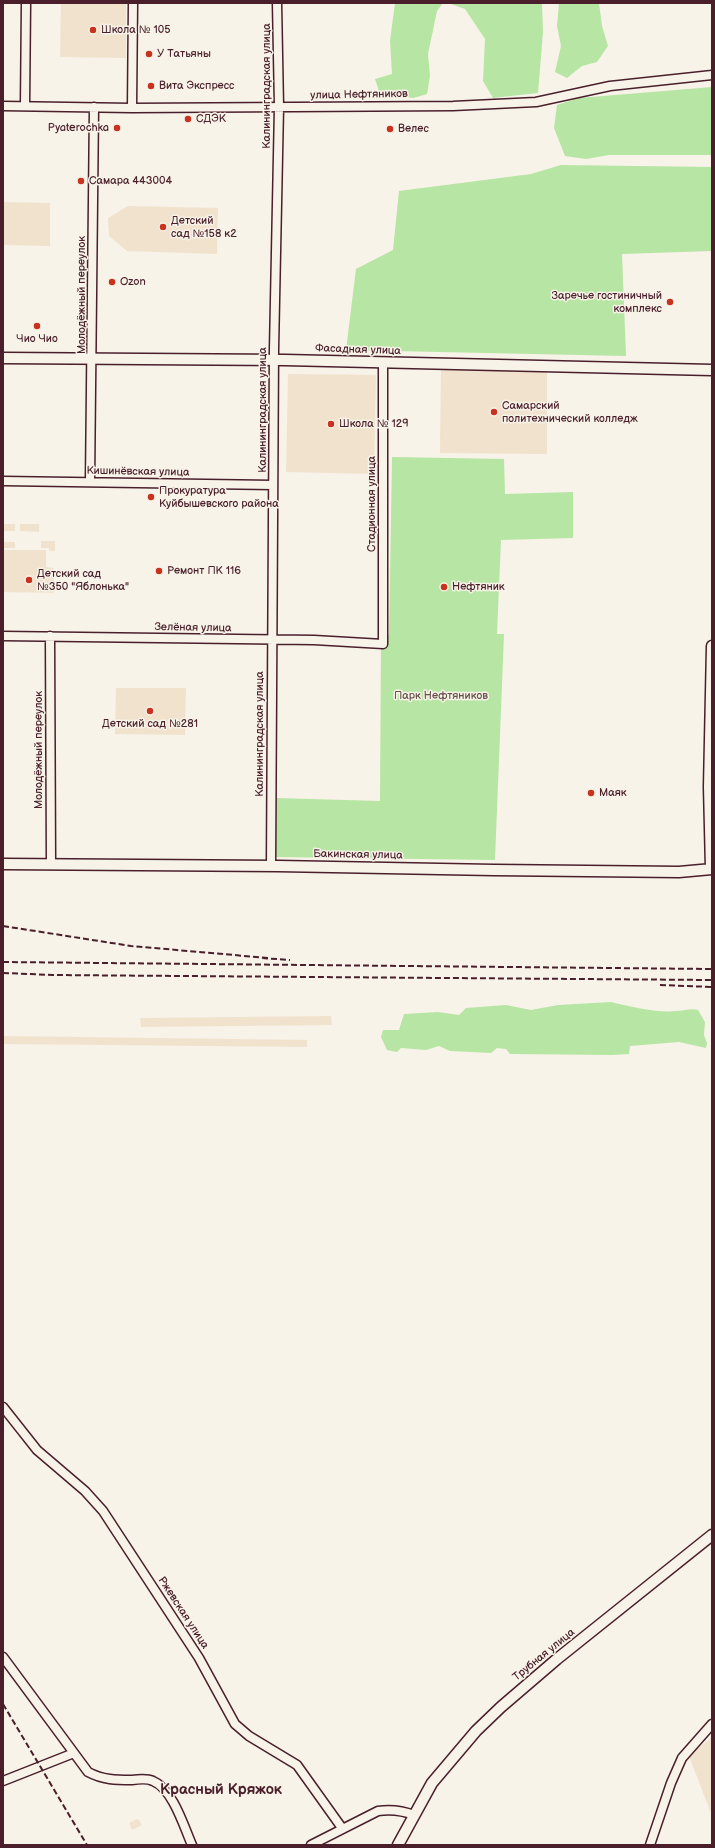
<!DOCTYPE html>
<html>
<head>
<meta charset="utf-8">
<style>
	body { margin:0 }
	#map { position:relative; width:715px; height:1848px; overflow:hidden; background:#f7f3e8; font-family:"Balsamiq Sans",sans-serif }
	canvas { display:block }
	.frame { position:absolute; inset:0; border:4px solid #4a1f2b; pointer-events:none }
</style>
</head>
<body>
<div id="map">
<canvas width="715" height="1848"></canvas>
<div class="frame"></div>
</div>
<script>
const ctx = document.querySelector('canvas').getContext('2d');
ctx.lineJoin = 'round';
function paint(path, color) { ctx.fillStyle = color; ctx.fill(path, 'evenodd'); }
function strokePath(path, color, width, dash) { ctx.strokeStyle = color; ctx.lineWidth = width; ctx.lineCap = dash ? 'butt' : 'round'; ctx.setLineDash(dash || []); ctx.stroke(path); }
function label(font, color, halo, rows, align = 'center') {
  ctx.font = font + ' "Balsamiq Sans",sans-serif'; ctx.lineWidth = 3; ctx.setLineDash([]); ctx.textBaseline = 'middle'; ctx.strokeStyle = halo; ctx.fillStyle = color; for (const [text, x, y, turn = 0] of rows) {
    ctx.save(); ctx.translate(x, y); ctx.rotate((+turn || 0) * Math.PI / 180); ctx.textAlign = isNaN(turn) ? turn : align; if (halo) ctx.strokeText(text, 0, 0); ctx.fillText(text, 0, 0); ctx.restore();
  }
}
paint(new Path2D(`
	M61,3H126V58L60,57Z
	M3,202L50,203V246L3,245Z
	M128,206L218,208L217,254L127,251L109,236L108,218Z
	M441,369L547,371V454L440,453Z
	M288,374L376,375L374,474L286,472Z
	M3,524H15V531H3Z
	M20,524H39V532L20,531Z
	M41,541H55V551H49V548H41Z
	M3,542H15V548H3Z
	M3,550H46V567L54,568V593L3,592Z
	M116,688H186L185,735L115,734Z
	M331,1016L332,1025L141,1027L140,1018Z
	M3,1036L307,1040V1047L3,1044Z
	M712,1737V1816L689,1756Z
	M137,1819L139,1820L142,1825L132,1830L129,1823Z`), '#f1e2ce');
paint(new Path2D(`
	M395,3H443L437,11L428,54L430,76L427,94L413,98L380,94L375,79L392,74L390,41Z
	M448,3H542L543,32L538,93L493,98L483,81L485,39L465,9Z
	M559,3H599L602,26L608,46L597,62L582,66L567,78L555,72L561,46L557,26Z
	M712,87V155H609L586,159L565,156L554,128L557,105L579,98Z
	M561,165L712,167V251L622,254L626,356L346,350L356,269L393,250L399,191L531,174Z
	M392,457L504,459L505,494L573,492V538L501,540L497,634H504L495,860L276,857L275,798L380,801L381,635H389Z
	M611,1002C632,1007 655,1013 677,1011C685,1011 690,1008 698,1010L705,1022L704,1035L707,1043L706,1048L679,1042L630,1046L629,1054L612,1055L510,1054L506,1049L497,1048L491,1053L450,1051L439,1046L426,1050L401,1048L397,1052L387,1050L381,1037L383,1030H399L404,1014L438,1012L459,1015L466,1008L506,1005L531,1010L558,1005Z`), '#b7e5a3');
const minor = new Path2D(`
	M3,106L132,108L453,106L536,102L610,86L712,75
	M25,106L26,3
	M132,108L133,3
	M3,481L273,485
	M90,482L94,107
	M3,636L314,640L383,644V363
	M50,636L51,864
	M271,866L274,349L279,107L277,3
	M3,1407L37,1450L85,1491L103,1511L199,1658L235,1724L249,1736L297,1765L342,1828
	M3,1657L88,1772C103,1780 116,1780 132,1780C139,1779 147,1778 153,1781C173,1789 184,1827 192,1845
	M3,1781L74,1753
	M311,1845L378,1811C391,1809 401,1810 414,1815
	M650,1845L671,1783L682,1758L712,1724`);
const major = new Path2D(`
	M3,358L285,360L712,370
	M3,864L278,866L494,870L679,872L712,869
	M711,869L709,787L712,646
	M398,1845L432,1783L476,1731L501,1707L557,1659L712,1535`);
strokePath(minor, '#4a1f2b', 11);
strokePath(major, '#4a1f2b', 13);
strokePath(minor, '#f7f3e8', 8);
strokePath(major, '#f7f3e8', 10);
strokePath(new Path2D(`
	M3,926L131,946L268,958
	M262,958L290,960
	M3,962L712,969
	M3,973L52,975L712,980
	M660,985L712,987
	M3,1704L87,1845`), '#4a1f2b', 2, [6, 3]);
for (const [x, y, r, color] of [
	[93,30,4,"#c8321e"],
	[149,54,4,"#c8321e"],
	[151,86,4,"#c8321e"],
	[188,119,4,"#c8321e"],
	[117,128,4,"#c8321e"],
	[390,129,4,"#c8321e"],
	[81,181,4,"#c8321e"],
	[163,227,4,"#c8321e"],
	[112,282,4,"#c8321e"],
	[670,302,4,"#c8321e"],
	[37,326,4,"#c8321e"],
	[494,412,4,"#c8321e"],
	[331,424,4,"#c8321e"],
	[151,497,4,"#c8321e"],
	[159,571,4,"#c8321e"],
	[29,580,4,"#c8321e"],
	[444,587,4,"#c8321e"],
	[150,711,4,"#c8321e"],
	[591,793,4,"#c8321e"]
]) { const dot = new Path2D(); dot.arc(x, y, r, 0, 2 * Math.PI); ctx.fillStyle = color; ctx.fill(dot); strokePath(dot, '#f7f3e8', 1.5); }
label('11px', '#4a1f2b', '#f7f3e8', [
	["Школа № 105",101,30],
	["У Татьяны",157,54],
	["Вита Экспресс",159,86],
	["СДЭК",196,119],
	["Pyaterochka",109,128,"right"],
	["Велес",398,129],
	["Самара 443004",89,181],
	["Детский",171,221],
	["сад №158 к2",171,234],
	["Ozon",120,282],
	["Заречье гостиничный",662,296,"right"],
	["комплекс",662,309,"right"],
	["Чио Чио",37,339,"center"],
	["Самарский",502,406],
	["политехнический колледж",502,419],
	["Школа № 129",339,424],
	["Прокуратура",159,491],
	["Куйбышевского района",159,504],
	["Ремонт ПК 116",167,571],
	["Детский сад",37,574],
	["№350 \"Яблонька\"",37,587],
	["Нефтяник",452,587],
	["Детский сад №281",150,724,"center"],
	["Маяк",599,793]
], 'left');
label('11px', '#4a1f2b', '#f7f3e8', [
	["Калининградская улица",267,86,-90],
	["улица Нефтяников",359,95,-1],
	["Молодёжный переулок",82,295,-90],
	["Фасадная улица",358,350,2],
	["Калининградская улица",263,410,-90],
	["Кишинёвская улица",138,472,1],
	["Стадионная улица",372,504,-90],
	["Зелёная улица",193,628,1],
	["Калининградская улица",260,734,-90],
	["Молодёжный переулок",39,750,-90],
	["Бакинская улица",358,855,1],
	["Ржевская улица",183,1613,57],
	["Трубная улица",544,1655,-39]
]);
label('11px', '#655049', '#f7f3e8', [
	["Парк Нефтяников",441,696]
]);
label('bold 15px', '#4a1f2b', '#f7f3e8', [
	["Красный Кряжок",221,1790]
]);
</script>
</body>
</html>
